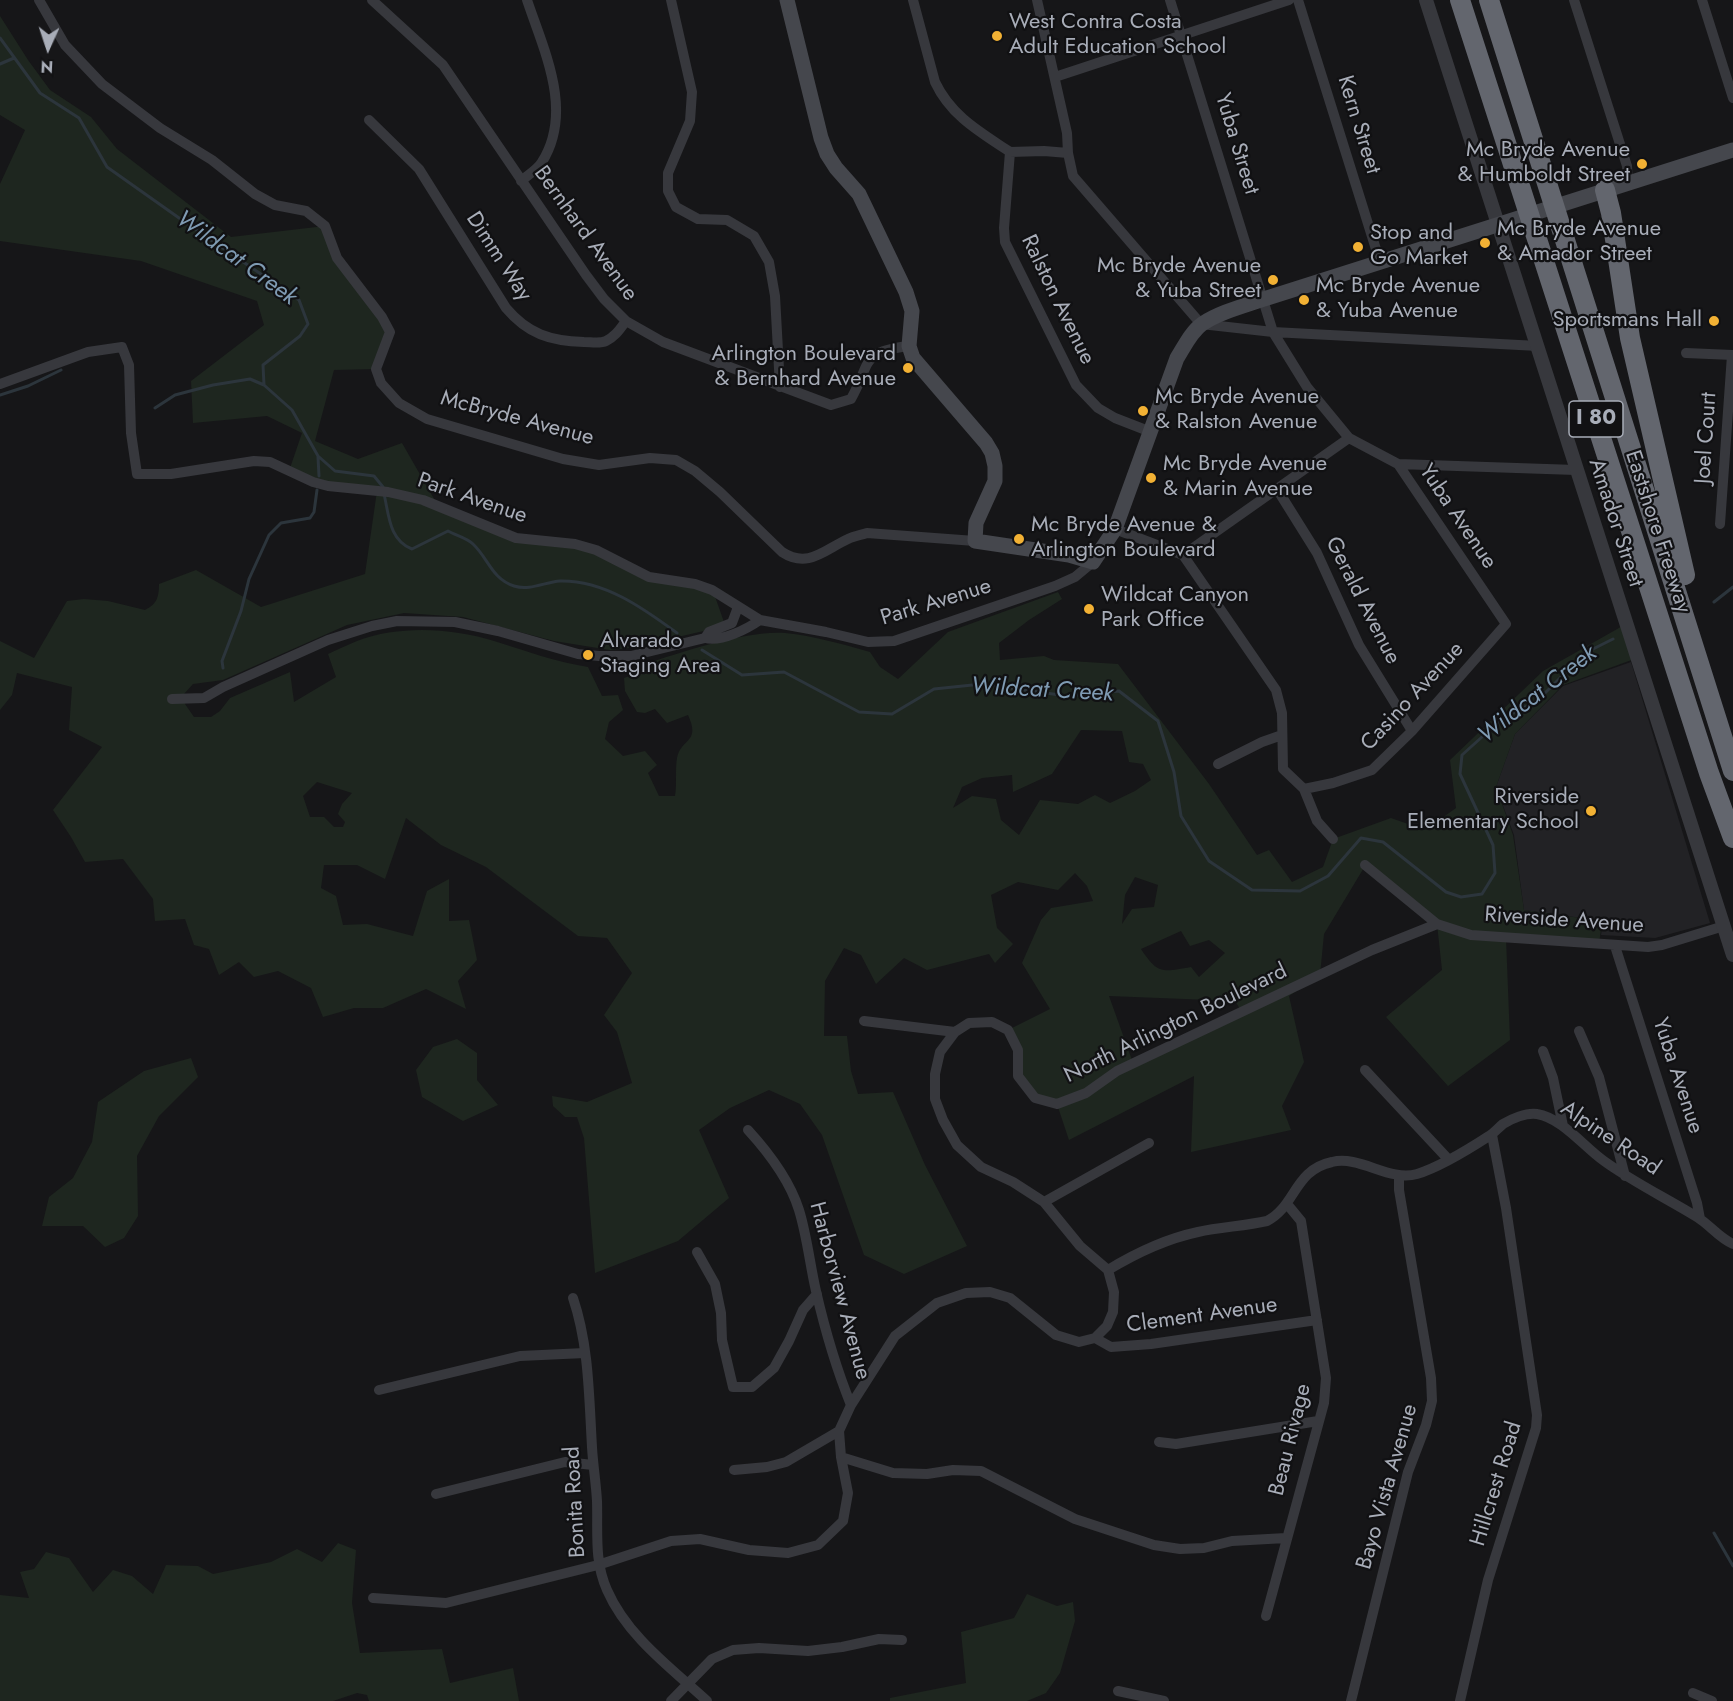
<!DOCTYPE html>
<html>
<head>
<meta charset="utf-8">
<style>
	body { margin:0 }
	#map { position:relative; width:1733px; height:1701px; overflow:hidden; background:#161618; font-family:Jost,sans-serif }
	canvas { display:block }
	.north { position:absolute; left:18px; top:18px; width:60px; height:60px; -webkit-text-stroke:4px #111113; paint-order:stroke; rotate:183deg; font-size:16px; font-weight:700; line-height:24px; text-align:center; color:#a8adb8 }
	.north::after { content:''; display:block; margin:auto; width:21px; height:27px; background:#a8adb8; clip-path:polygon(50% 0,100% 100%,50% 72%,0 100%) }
</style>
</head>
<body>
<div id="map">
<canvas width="1733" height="1701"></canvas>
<div class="north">N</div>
</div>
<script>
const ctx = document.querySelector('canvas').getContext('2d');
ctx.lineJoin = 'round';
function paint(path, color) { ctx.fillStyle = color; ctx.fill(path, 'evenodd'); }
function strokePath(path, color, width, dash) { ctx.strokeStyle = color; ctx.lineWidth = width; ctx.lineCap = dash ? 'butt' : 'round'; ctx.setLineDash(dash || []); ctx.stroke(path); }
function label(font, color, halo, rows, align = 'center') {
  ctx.font = font + ' Jost,sans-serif'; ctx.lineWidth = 4.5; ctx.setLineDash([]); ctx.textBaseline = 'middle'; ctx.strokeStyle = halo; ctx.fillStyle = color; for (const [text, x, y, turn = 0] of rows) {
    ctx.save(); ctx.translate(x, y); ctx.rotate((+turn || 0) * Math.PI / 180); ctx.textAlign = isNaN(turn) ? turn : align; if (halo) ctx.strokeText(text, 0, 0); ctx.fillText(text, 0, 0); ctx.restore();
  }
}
paint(new Path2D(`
	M1631,662L1710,923L1655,938L1601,935L1603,921L1524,910L1514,835L1496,787L1515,734L1563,686Z`), '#222225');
paint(new Path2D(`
	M0,16L28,60L50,90L91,117L117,149L231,237L325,226L337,258L390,332L376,369L334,370L315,441L358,459L402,443L437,504L518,535L575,540L651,573L712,588L724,622L708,630L630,648L610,650L554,641L463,617L404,613L347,625L223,680L193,684L184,694L185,704L194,717H211L220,711L230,698L290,672L294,702L336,677L328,654C337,650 347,645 357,641C400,625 451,628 494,641C526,651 556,662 588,667L602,696L618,695L623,710L609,722L605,739L623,756L645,751L657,765L648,773L659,796H675C677,784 675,770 677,758C681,738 701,743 688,715L667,723L655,709L645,713L637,712L625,691L624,678L632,675L633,668C673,655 744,630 785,633C814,636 842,644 870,652L880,667L898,679L948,632L1058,592L1062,599L1029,620L999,643L1000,660L1044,656L1054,660L1118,664L1209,784L1257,855L1269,850L1292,882L1323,867L1333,839L1391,818L1425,830L1456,808L1450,760L1543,671L1626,624L1637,658L1563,685L1515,734L1496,787L1513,835L1524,910L1602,921L1599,944L1506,938L1510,1040L1448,1086L1386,1017L1442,970L1437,924L1365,866L1324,934L1320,975L1289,996L1304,1062L1282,1106L1291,1130L1191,1152L1194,1076L1069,1140L1057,1104L1035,1098L1018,1076V1050L1008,1030L1050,1009L1022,963L1041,920L1051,908L1093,901L1087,886L1075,873L1058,890L1018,882L991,895L997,928L1013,944L995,963L989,954L927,970L904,958L876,984L861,955L844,948L825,981L824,1036H847L851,1071L858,1094L893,1092L925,1165L967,1246L904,1274L864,1255L822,1135L800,1104L769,1090L730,1108L699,1130L729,1198L678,1241L595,1273L584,1138L577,1117H565L553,1106L552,1096L587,1102L632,1083L617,1032L604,1015L632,973L607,938L578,936L486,867L441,845L406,818L385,879L357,865H324L321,888L336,896L343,925L367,924L413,936L427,891L449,879V921L469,920L477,960L458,981L466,1009L426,989L383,1008H354L323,1017L311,988L278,971L254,977L239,962L219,975L209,949L194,945L185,919L155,921L153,899L123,859L85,862L71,837L53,810L102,747L69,730L72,687L17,673L12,695L0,710V641L34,658L67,601L84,599L108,601L145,610C157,604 159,597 159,584L196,570L261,607L365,574L377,491L328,486L289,471L302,433L267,416L193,423L191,381L264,325L257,301L141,261L0,241V184L25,130L0,115ZM1081,730L1122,731L1129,762L1143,764L1151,780L1135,791L1110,803L1095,795L1078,804L1040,800L1019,835L1001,820L996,799L972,796L953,808L962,787L982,778L1012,775L1013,792L1052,774ZM317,782L352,793L342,804L338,814L345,822L343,827H334L324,817H310L303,796ZM1135,877L1158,885L1154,907L1132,909L1122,924L1125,895ZM1181,931L1190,946L1209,940L1225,953L1199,977L1191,967C1163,972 1158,975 1141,949ZM1109,996L1235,1001L1242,1012L1133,1063Z
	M457,1039L477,1053V1080L498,1105L463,1121L422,1097L416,1070L433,1047Z
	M191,1058L198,1077L159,1116L137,1156L138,1216L124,1238L105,1247L83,1226H42L49,1197L73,1178L92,1142L98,1102L144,1071Z
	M338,1543L356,1550L352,1603L360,1653L442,1649L450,1683L513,1668L519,1701H369L367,1695L357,1693L333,1701H0V1595L29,1598L20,1572L34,1569L46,1552L69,1558L93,1592L113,1570L132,1576L153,1594L166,1565L198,1566L213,1574L271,1562L297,1549L322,1562Z
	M1027,1594L1057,1606L1073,1602L1075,1621L1060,1673L1046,1693L1027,1701H890V1698L966,1683L961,1632L1014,1618Z`), '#1e261f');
strokePath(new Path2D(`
	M0,38L40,93L79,118L107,167L189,225L299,300L308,324L300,336L263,365L264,385L292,410L318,456L335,471L374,476L383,487
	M0,64L14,58
	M0,395L28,386L61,370
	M155,408L175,395L213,385L250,379L264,385
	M318,457L319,476
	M384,494C389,515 389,540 412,549L448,531C455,535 467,538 473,544C488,558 492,579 514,586C530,591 545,582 560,581C604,580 643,608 677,633
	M1714,602L1733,587
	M702,650L742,675L784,672L859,712L892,714L934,689L982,684L1067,696L1119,691L1158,721L1174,772L1181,816L1209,861L1252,890L1300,891L1328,876L1361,838L1383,842L1446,892L1461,897L1482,894L1495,873L1493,845L1460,774L1462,755L1503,718L1537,701L1585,653L1613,639
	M223,668L222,661L241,611L249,579L269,535L281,523L310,518L314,512L317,490
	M1714,1533L1733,1566`), '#2c353c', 3);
strokePath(new Path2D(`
	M39,0L65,45L102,84L160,128L212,160L255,194L275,205L306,211L325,226L337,258L382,317L390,332L376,369L381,383L399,403L427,419L563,459L599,465L650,458L676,460L695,471L720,492L782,552C808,569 824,550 848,539C854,536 861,535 867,533L975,541
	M372,0L443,65L586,275L604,299L626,321L663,342L831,405L851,399C872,362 859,352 909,346
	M671,0L692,92L690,121L668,173V191L676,207L698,219L727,220L754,236L769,262L775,296L780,387
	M913,0L935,82C951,116 980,132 1010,152L1004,228L1005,242L1076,385L1098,408L1115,418L1151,432
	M1037,0L1067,133L1068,153L1073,176L1201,324L1273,332L1538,346
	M1170,0L1273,332L1307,387L1349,438L1398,464L1506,624L1412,731L1372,770L1333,783L1304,789
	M1298,0L1380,262
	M1574,0L1627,166L1628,183
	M1702,0L1733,98
	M1055,77L1289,0
	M369,120L419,169L506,308C528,334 550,341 584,342C591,342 600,344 606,341C616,336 620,329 626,321
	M1010,152L1044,151L1068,153
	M521,181C528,175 538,169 542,162C574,111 544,51 527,0
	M1686,353L1733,355
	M0,384L88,352L122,347L129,365L131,433L137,474H171L254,461L270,462L313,482L328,486L388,492L423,500L516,538L575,544L596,550L649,577L695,584L712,590L760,620L826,632L868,642L894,641L1055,586L1075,577L1093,562
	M1398,464L1576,470
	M1277,489L1317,553L1359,645L1412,731
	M1720,524L1732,355
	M1115,529L1183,555L1276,690L1282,713L1283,769L1304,789L1317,821L1333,839
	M1183,555L1349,438
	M705,638L709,632L732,623L738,607
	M172,699L204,698L223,687L328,640L372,626L397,621L455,622L498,631L578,654L599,656H631L705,638C722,642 747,629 760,620
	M1218,764L1262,742L1282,735
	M1365,865L1437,924L1471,935L1648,947L1662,945L1724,926
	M1615,946L1697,1203L1700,1219
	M864,1021L955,1032
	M1579,1031L1599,1077L1625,1176
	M1543,1051L1553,1078L1563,1126
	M1365,1070L1448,1159
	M748,1130C769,1153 790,1181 799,1210C807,1236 810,1265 816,1291C825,1330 836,1368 851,1405
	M1044,1202L1149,1143
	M697,1252L715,1284L721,1313L722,1340L733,1387H752L774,1368L789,1341L803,1310L817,1294
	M1108,1270C1136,1253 1165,1239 1198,1232C1221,1227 1245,1226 1267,1221C1296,1206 1294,1170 1332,1162C1360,1155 1389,1182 1417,1174C1440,1167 1469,1149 1489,1136C1494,1133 1498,1128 1503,1124C1511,1119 1527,1112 1537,1114C1562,1118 1584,1147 1604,1161C1633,1182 1666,1198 1697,1217C1710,1225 1719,1238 1733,1244
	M573,1298C589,1345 589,1397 592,1447C593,1465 596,1483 597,1501C598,1532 594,1561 607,1590C627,1636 671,1668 707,1701
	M1095,1338L1111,1347L1151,1344L1317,1320
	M379,1390L520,1356L585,1353
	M1159,1442L1176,1444L1318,1421
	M841,1457L893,1473L927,1474L953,1470L981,1471L1075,1519L1154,1545L1180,1549L1204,1548L1232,1541L1286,1538
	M734,1470L767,1467L786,1462L839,1431
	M436,1494L565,1462L593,1465
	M373,1598L446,1603L598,1565L671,1541L700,1539L749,1550L788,1553L818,1545L843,1521L848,1493L841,1457L839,1431L851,1405L895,1336L937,1303L966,1293L990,1292L1010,1298L1056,1335L1079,1342L1095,1338L1107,1326L1113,1312L1114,1292L1108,1270L1080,1246L1044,1202L1013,1182L981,1167L957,1145L943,1120L935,1099V1074L940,1052L955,1032L969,1023L992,1022L1008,1030L1018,1050V1076L1035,1098L1057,1104L1086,1093L1117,1071L1372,950L1437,924
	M1266,1616L1324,1403L1326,1378L1301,1221L1287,1204
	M1118,1691L1164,1701
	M1693,1693L1712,1701
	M671,1701L712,1659L733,1650L759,1648L808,1651L842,1647L879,1639L902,1640
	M1351,1701L1408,1472L1426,1425L1432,1401L1431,1378L1399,1190V1175
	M1460,1701L1488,1580L1536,1428L1537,1415L1506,1208L1492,1135`), '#37383d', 10);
strokePath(new Path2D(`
	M1426,0L1733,955`), '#37383d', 14);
strokePath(new Path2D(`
	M787,0L821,138L827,154L836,168L859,194L906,292L912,311L909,346L913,358L986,443L992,453L995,466V481L976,523L975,541L1069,555L1093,562L1115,529L1177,358C1184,347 1191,332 1202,324C1220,312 1244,306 1264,299L1733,150`), '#45474d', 15);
strokePath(new Path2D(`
	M1460,0L1709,773L1733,838
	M1489,0L1733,771
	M1605,190L1611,213L1630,338L1685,575`), '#63666e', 20);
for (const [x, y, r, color] of [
	[997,36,6,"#f2b134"],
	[1642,164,6,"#f2b134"],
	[1485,243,6,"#f2b134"],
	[1358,247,6,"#f2b134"],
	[1273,280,6,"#f2b134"],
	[1304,300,6,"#f2b134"],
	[1714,321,6,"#f2b134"],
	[908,368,6,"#f2b134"],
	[1143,411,6,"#f2b134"],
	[1151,478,6,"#f2b134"],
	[1019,539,6,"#f2b134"],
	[1089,609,6,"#f2b134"],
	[588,655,6,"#f2b134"],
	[1591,811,6,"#f2b134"]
]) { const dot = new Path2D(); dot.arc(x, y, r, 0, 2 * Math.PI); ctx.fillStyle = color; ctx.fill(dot); strokePath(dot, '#111113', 2); }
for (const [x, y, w] of [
	[1596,419,54]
]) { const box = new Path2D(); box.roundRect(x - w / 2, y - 18, w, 36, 4.5); ctx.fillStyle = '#111113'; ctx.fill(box); strokePath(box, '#a8adb8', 1.5); }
label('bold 21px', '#a8adb8', null, [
	["I 80",1596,419]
]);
label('22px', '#a8adb8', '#111113', [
	["West Contra Costa",1009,23],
	["Adult Education School",1009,48],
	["Mc Bryde Avenue",1630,151,"right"],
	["& Humboldt Street",1630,176,"right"],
	["Mc Bryde Avenue",1497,230],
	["& Amador Street",1497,255],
	["Stop and",1370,234],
	["Go Market",1370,259],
	["Mc Bryde Avenue",1261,267,"right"],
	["& Yuba Street",1261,292,"right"],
	["Mc Bryde Avenue",1316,287],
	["& Yuba Avenue",1316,312],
	["Sportsmans Hall",1702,321,"right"],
	["Arlington Boulevard",896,355,"right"],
	["& Bernhard Avenue",896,380,"right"],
	["Mc Bryde Avenue",1155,398],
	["& Ralston Avenue",1155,423],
	["Mc Bryde Avenue",1163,465],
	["& Marin Avenue",1163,490],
	["Mc Bryde Avenue &",1031,526],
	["Arlington Boulevard",1031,551],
	["Wildcat Canyon",1101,596],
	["Park Office",1101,621],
	["Alvarado",600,642],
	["Staging Area",600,667],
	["Riverside",1579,798,"right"],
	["Elementary School",1579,823,"right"]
], 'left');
label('22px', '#a8adb8', '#111113', [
	["Kern Street",1358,125,73],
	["Yuba Street",1236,144,73],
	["Bernhard Avenue",585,234,54],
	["Dimm Way",498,257,57],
	["Ralston Avenue",1057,300,64],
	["McBryde Avenue",517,419,15],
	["Joel Court",1707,438,-86],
	["Park Avenue",472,499,19],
	["Yuba Avenue",1457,517,56],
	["Amador Street",1615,523,72],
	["Eastshore Freeway",1657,532,72],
	["Gerald Avenue",1362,601,63],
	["Park Avenue",936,603,-17],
	["Casino Avenue",1413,697,-47],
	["Riverside Avenue",1564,921,4],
	["North Arlington Boulevard",1176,1024,-26],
	["Yuba Avenue",1677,1076,72],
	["Alpine Road",1610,1139,34],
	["Harborview Avenue",839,1291,75],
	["Clement Avenue",1202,1316,-8],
	["Beau Rivage",1291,1440,-76],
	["Hillcrest Road",1497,1484,-73],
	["Bayo Vista Avenue",1388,1487,-74],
	["Bonita Road",576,1502,-93]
]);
label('italic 24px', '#7f9bb3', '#111113', [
	["Wildcat Creek",236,259,36],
	["Wildcat Creek",1042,691,3],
	["Wildcat Creek",1538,695,-38]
]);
</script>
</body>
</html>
